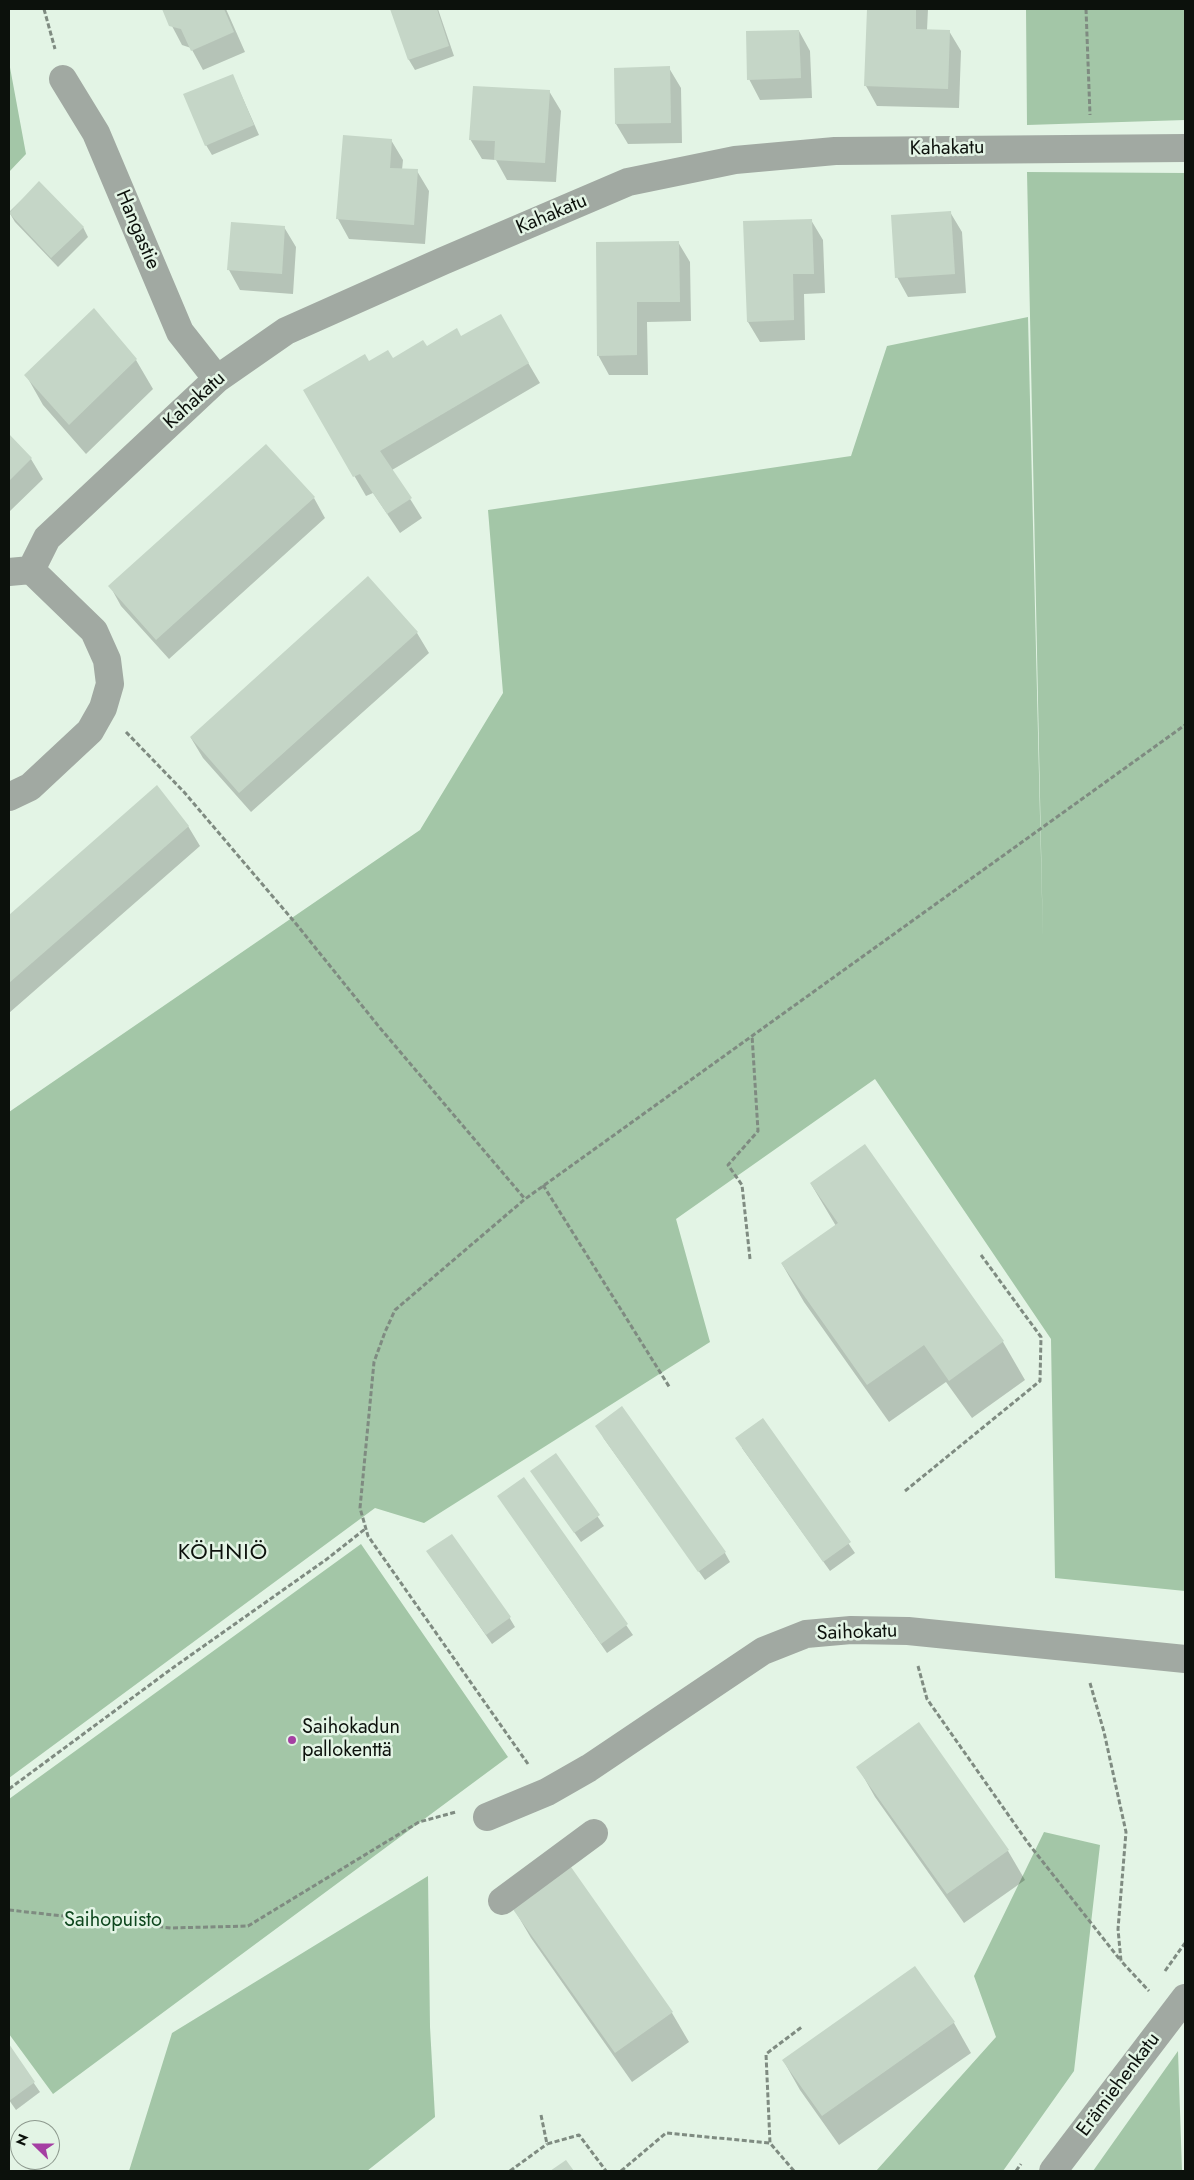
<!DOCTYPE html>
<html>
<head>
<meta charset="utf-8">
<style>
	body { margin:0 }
	#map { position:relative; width:1194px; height:2180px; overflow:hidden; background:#e3f4e5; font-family:Jost,sans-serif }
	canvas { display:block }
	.frame { position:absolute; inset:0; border:10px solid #0c110c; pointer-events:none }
	.north { position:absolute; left:10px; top:2120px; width:50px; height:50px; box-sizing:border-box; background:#e3f4e5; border:1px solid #8d998e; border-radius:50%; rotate:292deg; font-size:14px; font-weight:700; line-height:20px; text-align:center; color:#0c110c }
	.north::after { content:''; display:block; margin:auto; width:18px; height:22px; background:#a53fa3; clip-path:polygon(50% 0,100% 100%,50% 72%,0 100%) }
</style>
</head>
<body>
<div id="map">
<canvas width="1194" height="2180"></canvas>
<div class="frame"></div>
<div class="north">N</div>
</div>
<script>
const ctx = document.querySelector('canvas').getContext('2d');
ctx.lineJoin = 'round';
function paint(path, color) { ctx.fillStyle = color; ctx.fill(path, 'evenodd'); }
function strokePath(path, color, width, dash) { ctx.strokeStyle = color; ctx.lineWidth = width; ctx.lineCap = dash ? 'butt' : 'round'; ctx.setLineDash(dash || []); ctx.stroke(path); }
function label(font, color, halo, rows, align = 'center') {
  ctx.font = font + ' Jost,sans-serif'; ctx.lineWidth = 5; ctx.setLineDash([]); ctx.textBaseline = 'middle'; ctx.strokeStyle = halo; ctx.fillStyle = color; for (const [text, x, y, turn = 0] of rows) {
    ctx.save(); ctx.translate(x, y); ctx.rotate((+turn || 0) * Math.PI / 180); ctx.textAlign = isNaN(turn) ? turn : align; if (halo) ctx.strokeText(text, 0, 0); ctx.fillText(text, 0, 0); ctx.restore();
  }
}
paint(new Path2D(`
	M1026,9H1185V120L1027,125Z
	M9,62L26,154L9,172Z
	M1027,172L1185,173V1591L1055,1578L1051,1339L875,1079L676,1219L710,1342L424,1523L375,1508L9,1778V1112L420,830L503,693L488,510L851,456L887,346L1028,317L1043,941Z
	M361,1544L508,1757L53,2094L9,2034V1799Z
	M1044,1832L1100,1845L1074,2071L1003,2171H876L996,2037L974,1976Z
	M428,1876L430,2027L435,2117L367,2171H129L172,2033Z
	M1178,2051L1182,2171H1093Z`), '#a3c6a7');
paint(new Path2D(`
	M163,9H226L245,52L203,70L191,48L182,45Z
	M392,9H438L454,56L415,70L409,60Z
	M868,9H928L927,30L949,31L961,51L959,108L877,106L866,86Z
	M799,31L810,51L812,98L760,100L749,79Z
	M669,68L681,88L682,143L628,144L616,124Z
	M233,76L259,135L212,155L206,145Z
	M549,91L561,111L556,182L507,180L496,160L482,159L470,139Z
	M391,140L403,160L402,170L417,171L429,191L425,244L349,239L338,219Z
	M39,183L83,227L88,237L58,267L15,222L9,212Z
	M950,212L962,232L966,293L908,297L897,277Z
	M811,220L823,240L825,293L804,294L805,340L760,342L748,322Z
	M232,223L284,227L296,247L293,294L240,290L229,270Z
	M678,242L690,262L691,321L647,322L648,375H609L598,355Z
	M500,315L540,383L392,470L422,518L400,533L373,493L366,496L305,391L369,363L392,359L461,338Z
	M136,360L153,389L86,454L43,405L26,375Z
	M9,436L31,459L43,479L9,512Z
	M314,498L325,518L169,659L121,606L110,586Z
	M368,578L417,633L429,653L251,812L203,758L191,738Z
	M157,787L188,826L200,846L9,1013V917Z
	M865,1146L1003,1342L1025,1380L972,1418L946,1382L889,1422L804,1302L782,1264L836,1226L811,1184Z
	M763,1419L855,1553L830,1571L742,1448Z
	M602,1436L725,1553L730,1562L705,1580Z
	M556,1455L604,1526L581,1542L538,1481Z
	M524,1478L633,1635L607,1653L498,1496Z
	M434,1561L509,1617L515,1627L492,1644Z
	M858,1767L1008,1851L1025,1880L964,1923L875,1797Z
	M570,1869L672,2013L689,2042L632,2082L531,1938L514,1909Z
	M915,1968L954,2023L971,2053L839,2145L800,2090L783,2060Z
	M9,2047L40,2092L16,2110L9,2100Z`), '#0003');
paint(new Path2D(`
	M162,9H224L234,32L191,51L181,29L169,26Z
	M390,9H437L449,46L408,60Z
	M867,9H916V29L950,30L948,89L864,86Z
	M799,30L801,78L747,80L746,31Z
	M670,66L671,123L615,124L614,68Z
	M233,74L254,125L205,146L183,94Z
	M473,86L550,90L545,163L494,160L495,141L469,140Z
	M343,135L392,139L390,168L418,169L414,225L336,219Z
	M39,181L84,227L51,258L9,213Z
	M951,211L955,274L895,278L891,215Z
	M812,219L814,274H793L794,320L747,322L743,221Z
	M231,222L285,226L282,274L227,270Z
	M679,241L680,302H637V355L597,356L596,242Z
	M94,308L137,359L69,425L24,375Z
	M501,314L529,363L380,451L412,498L387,514L360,474L353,477L303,390L365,354L369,361L388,350L393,358L423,340L427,346L457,328L461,336Z
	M9,434L32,458L9,481Z
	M266,444L315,497L156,640L108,586Z
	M368,576L418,632L239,793L190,737Z
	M157,785L189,826L9,983V915Z
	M865,1144L1004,1341L949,1381L924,1345L867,1385L781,1263L838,1223L810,1183Z
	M622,1406L726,1552L698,1572L595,1426Z
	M763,1418L851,1542L823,1562L735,1438Z
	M556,1453L600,1515L574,1533L530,1471Z
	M524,1477L628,1624L601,1644L497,1496Z
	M452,1534L511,1617L486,1635L426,1551Z
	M919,1722L1009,1850L947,1894L856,1767Z
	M571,1867L673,2012L615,2053L512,1908Z
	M915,1966L955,2022L822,2116L782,2060Z
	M9,2044L35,2082L9,2101Z
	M566,2160L574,2171H550Z`), '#c5d6c7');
strokePath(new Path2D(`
	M44,9L55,49
	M1086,9L1090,115
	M126,732L184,792L297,925L380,1028L525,1199
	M543,1185L670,1388
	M750,1259L742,1185L728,1165L758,1131L752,1035
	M905,1491L1040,1381L1041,1337L981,1255
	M918,1666L927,1699L1028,1843L1121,1961
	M1090,1683L1104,1732L1126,1832L1118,1929L1121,1961L1149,1991
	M528,1764L368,1536L360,1508L374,1362L385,1332L395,1310L525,1199L1185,725
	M9,1789L174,1667L327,1559L365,1529
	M9,1910L171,1928L248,1926L419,1822L456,1812
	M1165,1971L1185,1943
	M541,2115L547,2144L579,2135L606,2171
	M510,2171L547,2144
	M621,2171L666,2133L770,2143
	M794,2171L770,2143L766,2054L803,2026
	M1016,2171L1021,2164`), '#7f8b81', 3, [5, 2.5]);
strokePath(new Path2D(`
	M63,79L96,133L180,332L217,379
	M31,570L47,538L217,379L286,331L443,261L628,182L735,160L835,151L1185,148
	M9,572L31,570L94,631L107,660L110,684L103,708L90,731L30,787L9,797
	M487,1817L547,1792L589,1768L763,1651L806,1634L851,1630L908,1631L1185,1659
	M502,1901L594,1833
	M1053,2171L1185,1998`), '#a1a9a2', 28);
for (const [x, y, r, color] of [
	[292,1740,5,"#a53fa3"]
]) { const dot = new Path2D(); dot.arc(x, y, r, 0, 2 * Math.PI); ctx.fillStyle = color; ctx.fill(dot); strokePath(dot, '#e3f4e5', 2); }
label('20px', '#0c110c', '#e3f4e5', [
	["Kahakatu",947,149,-1],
	["Kahakatu",552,215,-23],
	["Hangastie",137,230,67],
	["Kahakatu",195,401,-42],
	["Saihokatu",857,1633,-2],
	["Erämiehenkatu",1119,2085,-53]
]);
label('20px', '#0c110c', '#e3f4e5', [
	["Saihokadun",302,1728],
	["pallokenttä",302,1751]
], 'left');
label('20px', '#0d461d', '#e3f4e5', [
	["Saihopuisto",113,1921]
]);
ctx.letterSpacing = '1px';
label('22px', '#0c110c', '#e3f4e5', [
	["KÖHNIÖ",223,1554]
]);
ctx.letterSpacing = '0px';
</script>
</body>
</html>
